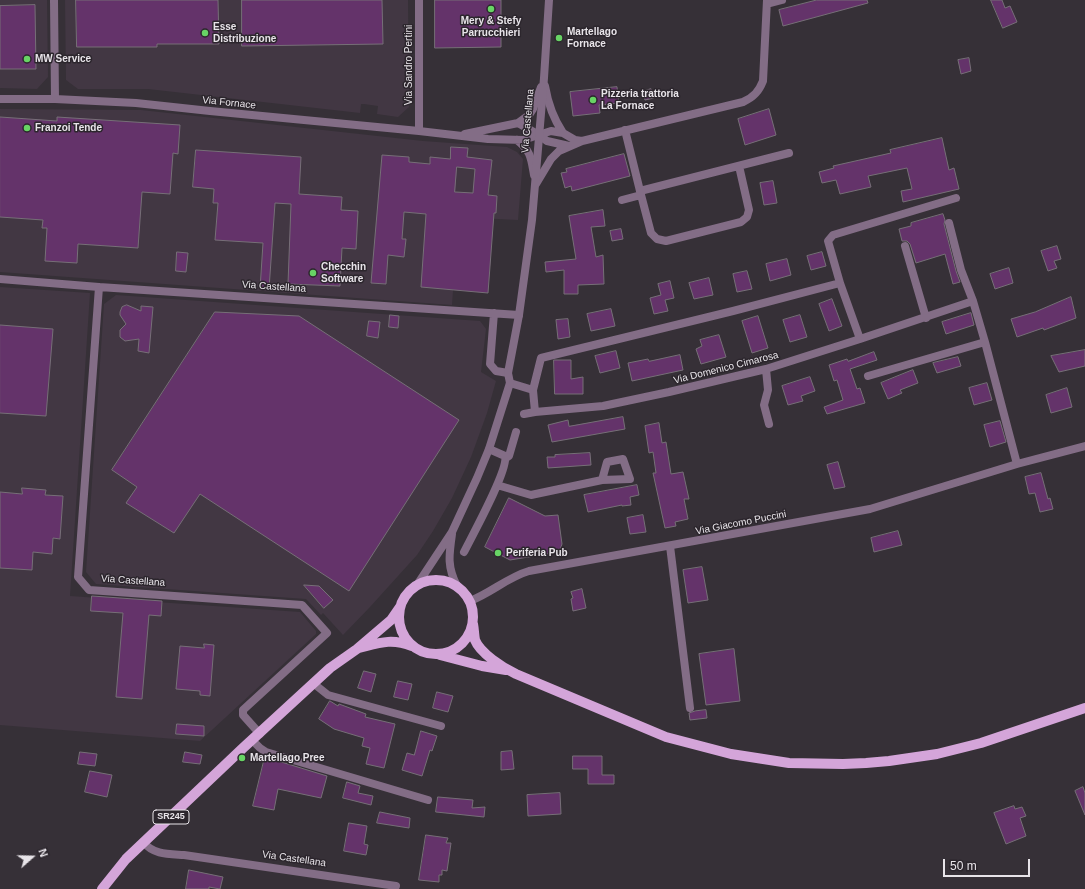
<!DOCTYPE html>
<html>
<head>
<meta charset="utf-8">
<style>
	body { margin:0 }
	#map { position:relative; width:1085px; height:889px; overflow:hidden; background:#363037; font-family:Helvetica,sans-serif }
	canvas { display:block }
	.north { position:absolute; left:12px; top:837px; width:40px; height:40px; -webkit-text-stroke:3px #2c262d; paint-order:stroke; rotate:70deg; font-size:11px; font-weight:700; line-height:16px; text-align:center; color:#e8e4e9 }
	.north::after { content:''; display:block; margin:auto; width:14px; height:18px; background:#e8e4e9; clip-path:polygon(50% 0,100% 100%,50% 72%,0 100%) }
	.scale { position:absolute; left:943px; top:859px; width:87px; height:18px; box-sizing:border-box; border:2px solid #e8e4e9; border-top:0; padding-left:5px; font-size:12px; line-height:14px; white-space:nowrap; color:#e8e4e9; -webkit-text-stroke:3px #2c262d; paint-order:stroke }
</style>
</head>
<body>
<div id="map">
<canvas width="1085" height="889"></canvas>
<div class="north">N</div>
<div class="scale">50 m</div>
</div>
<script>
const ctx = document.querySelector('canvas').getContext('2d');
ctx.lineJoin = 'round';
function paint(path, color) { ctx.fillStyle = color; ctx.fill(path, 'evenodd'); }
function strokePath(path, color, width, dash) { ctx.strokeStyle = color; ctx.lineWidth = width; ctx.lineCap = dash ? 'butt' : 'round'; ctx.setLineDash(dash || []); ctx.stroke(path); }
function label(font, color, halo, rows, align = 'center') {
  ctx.font = font + ' Helvetica,sans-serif'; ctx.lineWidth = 3; ctx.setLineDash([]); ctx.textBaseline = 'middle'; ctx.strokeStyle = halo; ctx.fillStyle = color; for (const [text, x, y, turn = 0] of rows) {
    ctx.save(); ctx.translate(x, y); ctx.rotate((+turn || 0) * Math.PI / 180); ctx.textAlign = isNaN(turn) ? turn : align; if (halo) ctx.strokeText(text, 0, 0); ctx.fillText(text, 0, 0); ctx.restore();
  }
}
paint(new Path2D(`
	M0,0H47L48,77L37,89L0,88Z
	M65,0H408L409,107L398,117L377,114L378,106L364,104H361L360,113L148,89H78L66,80Z
	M0,109L141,110L423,141L507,147L517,152L523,159L518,220L458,217L452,305L0,272Z
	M0,287L90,293L70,596L300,612L316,631V634L200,741L0,725Z
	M116,295L480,321L486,329L481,372L496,381L487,413L471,457L452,498L433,531L417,555L370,607L343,635L323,613L321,615L306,599L96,584L86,572L104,304Z`), '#423743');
const building = new Path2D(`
	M76,0H218L219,44H157V47H77Z
	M242,0H382L383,44L242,46Z
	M435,0H501V47L435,48Z
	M817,0H867L868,3L783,26L779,10Z
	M991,0H1002L1005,8L1010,6L1017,22L1003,28Z
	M35,5L36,69H0V6Z
	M969,58L971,71L961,74L958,60Z
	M617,87L619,103L599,105L600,113L573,116L570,92Z
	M651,89L654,98L645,100L642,92Z
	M769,109L776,135L745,145L738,119Z
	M0,117L57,121V117L180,125L178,154L173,153L170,194L142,192L138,248L78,244L77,263L45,261L47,228H42L43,220L0,217Z
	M942,138L949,170L954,168L959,189L903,202L901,191L912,189L907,168L868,176L871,187L840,194L836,180L822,183L819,172L834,168L833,166L891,153L890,150Z
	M451,147L468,148L467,157L492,160L488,195L497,196L496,213H494L488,293L421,287L426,214L404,212L402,239H406L404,257L388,255L386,284L371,283L382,155L409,157V162L430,164V157L450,159ZM457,167L475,169L473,193L455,192Z
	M196,150L301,157L299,194L342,197L341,210L358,211L356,249L342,248L340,286L288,284L291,204L275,203L269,289H260L263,243L215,240L218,203H213L214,189L193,187Z
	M624,154L630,176L572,191L571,186L565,188L561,173L567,172L566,169Z
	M773,181L777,203L764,205L760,183Z
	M603,210L605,226L591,227L596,257L603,255L604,284L578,285V294H564V270L546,272L545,262L576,259L569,216Z
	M943,214L945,220L944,224L956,271L960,282L953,284L945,254L916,263L910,244L907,241H902L899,229L911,226V223Z
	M621,229L623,239L612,241L610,231Z
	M1057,246L1061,259L1054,261L1057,268L1048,271L1041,251Z
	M177,252L188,253L186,272L176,271Z
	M822,252L826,266L811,270L807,256Z
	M787,259L791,275L770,281L766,264Z
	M1009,268L1013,283L995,289L990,274Z
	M747,271L752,289L737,292L733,274Z
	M709,278L713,295L694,299L689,283Z
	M670,281L674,298L665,300L668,311L654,314L650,298L661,295L658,284Z
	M1071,297L1076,318L1044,330L1043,328L1017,337L1011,319L1035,312Z
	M832,299L842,326L829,331L819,304Z
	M127,305L141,311V306L153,307L149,353L138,351L139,339L125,341L120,337V330L126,324L120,315V312L122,307Z
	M611,309L615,326L591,331L587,314Z
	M215,312L299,316L459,420L349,591L200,494L174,533L126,503L137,487L112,470Z
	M971,313L974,325L946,334L942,322Z
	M390,315L399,316L398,328L389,327Z
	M800,315L807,337L790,342L783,320Z
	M758,316L768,348L752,353L742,321Z
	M568,319L570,337L558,339L556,320Z
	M369,321L380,322L378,338L367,336Z
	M0,325L53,329L46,416L0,413Z
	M719,335L726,357L701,364L696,349L702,346L700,340Z
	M1085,350V366L1059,372L1051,356Z
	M616,351L620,368L600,373L595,356Z
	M874,352L877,360L850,369L857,389L860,388L865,403L827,414L824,407L843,400L837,380L834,381L829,365L847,359L848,361Z
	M680,355L683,370L632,381L628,363L648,359L649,361Z
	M958,357L961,366L937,373L933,363Z
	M554,360H571V379L583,377V394H555Z
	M913,370L918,383L900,390L902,393L888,399L881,383Z
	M810,377L815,391L801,396L803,401L788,405L782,386Z
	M987,383L992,400L974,405L969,388Z
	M1067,388L1072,407L1051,413L1046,395Z
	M623,417L625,429L552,442L548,425L568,420L569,426Z
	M1000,421L1006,442L990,447L984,425Z
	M659,423L662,443L666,442L671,474L683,472L689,499H684L688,519L675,522L676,526L665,528L653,473H656L653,452L649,453L645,426Z
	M590,453L591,465L548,468L547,457H555V455Z
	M838,462L845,487L834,489L827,465Z
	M1041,473L1048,499L1050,498L1053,509L1040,512L1035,493L1029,494L1025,477Z
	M637,485L639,495L630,497L631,505L622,506V505L588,512L584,495Z
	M22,488L46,490L45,495L63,496L60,539L53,538L52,554L33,552L32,570L0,568V492L22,494Z
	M509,498L545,516L558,515L562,544L559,552L510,560L485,547Z
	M643,515L646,532L630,534L627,518Z
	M898,531L902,545L874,552L871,538Z
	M702,567L708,600L688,603L683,570Z
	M304,585L319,586L333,600L324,608Z
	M582,589L586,608L573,611L571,599L573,598L571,592Z
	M92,596L162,601L161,616L149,615L142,699L116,697L123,613L91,611Z
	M204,644L214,645L210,696L200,695V691L176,689L180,646L204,648Z
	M734,649L740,701L706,705L699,654Z
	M364,671L376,674L371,692L358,688Z
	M398,681L412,684L408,700L394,697Z
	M437,692L453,696L448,712L433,708Z
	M330,701L338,706L339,704L366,714L365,717L395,724L384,768L366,764L370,748L362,746L364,738L334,729L319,719Z
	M706,710L707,718L690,720L689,713L695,711Z
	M177,724L204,726V736L176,734Z
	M421,731L437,736L432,751L430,750L422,776L402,770L407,753L414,755Z
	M512,751L514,769L501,770V752Z
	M80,752L97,754L95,766L78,764Z
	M185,752L202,755L200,764L183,762Z
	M573,756H602V775H614V784H588V769H573Z
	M265,757L327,776L321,798L278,789L274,810L253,806Z
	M90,771L112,775L107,797L85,792Z
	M347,782L360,786L358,793L373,796L371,805L343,798Z
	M1083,787L1085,793V815L1075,791Z
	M560,793L561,814L528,816L527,795Z
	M438,797L473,800L472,808L485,807L484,817L436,812Z
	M1014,806L1015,809L1022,807L1026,816L1020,818L1026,836L1006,844L994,813Z
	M380,812L410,818L409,828L377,823Z
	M349,823L367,826L364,844L368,845L366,855L344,851Z
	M426,835L448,838L446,843H451L447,871L442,870V875H439V882L419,880Z
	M189,870L223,877L220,889L209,887V889H186Z`);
paint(building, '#64336a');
strokePath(building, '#766f77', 1);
strokePath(new Path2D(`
	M54,0L55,99
	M419,0V131
	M767,4L782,0
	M545,86C548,104 553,118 563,133
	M0,99H55L136,103L210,111L419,131L488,139L523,140L551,131L563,133L575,140L582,141
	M518,123L539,135L547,141L569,146
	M625,130L640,191L789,153
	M465,134L518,123L529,115L533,109L541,87
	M517,140C531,151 531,158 534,175
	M536,184L551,159L559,151L582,141L743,102C754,97 759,91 763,81L767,0
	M640,191L651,233L657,239L666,241L741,222L747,217L749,210L739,166
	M622,200L641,195
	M949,223L961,270L973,301L985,342L1017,464
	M905,246L926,318
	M0,279L99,287
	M840,283L860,339L766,369L669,392L603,406L535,412L533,390L541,358L733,311Z
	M840,283L828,241L833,235L956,198
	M494,313L490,364L496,371L508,373
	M860,339L973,301
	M766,369L768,390L764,405L769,424
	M868,376L985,342
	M510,383L533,390
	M524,414L535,412
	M506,458L509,456L516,432
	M497,485L531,495L602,480L630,479L623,459L607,462L602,480
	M670,546L690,708
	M464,552C472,536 509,469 505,456L489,449
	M470,601C491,593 508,577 529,571L870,509L1017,464L1085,446
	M313,683L328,695L441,726
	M260,734L243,715V710L327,633L302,605L89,590L78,577L99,287L519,315
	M252,740L260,748L266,752L428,800
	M143,842C154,855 168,854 184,855L396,886`), '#836d86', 8);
strokePath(new Path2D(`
	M452,534C449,555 447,567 457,586
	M417,585L452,532L477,478L489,449L510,383L508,373L519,315L532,220L544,78L549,0`), '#836d86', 8);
strokePath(new Path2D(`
	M399 617a37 37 0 1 1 74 0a37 37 0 1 1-74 0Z
	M473,624C474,629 474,635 475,640C480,653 503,668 516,674L666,737L731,754L789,763L843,764L866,763L889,761L937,754L981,743L1085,708
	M359,648C379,643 391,638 412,646
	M440,655L482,666L506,670
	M102,889L126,859L243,748L330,668L357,649L391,620L400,607`), '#d4a5d9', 10);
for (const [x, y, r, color] of [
	[491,9,4,"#68d465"],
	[205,33,4,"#68d465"],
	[559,38,4,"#68d465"],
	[27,59,4,"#68d465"],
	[593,100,4,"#68d465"],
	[27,128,4,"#68d465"],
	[313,273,4,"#68d465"],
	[498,553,4,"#68d465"],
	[242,758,4,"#68d465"]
]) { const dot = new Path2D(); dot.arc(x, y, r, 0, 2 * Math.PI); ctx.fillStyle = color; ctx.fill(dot); strokePath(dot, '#2c262d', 1.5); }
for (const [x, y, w] of [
	[171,817,36]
]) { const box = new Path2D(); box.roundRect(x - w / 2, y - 7, w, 14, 3); ctx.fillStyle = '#2c262d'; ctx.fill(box); strokePath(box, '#e8e4e9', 1); }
label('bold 9px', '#e8e4e9', null, [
	["SR245",171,817]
]);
label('bold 10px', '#e8e4e9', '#2c262d', [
	["Mery & Stefy",491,21,"center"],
	["Parrucchieri",491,33,"center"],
	["Esse",213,27],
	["Distribuzione",213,39],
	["Martellago",567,32],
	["Fornace",567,44],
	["MW Service",35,59],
	["Pizzeria trattoria",601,94],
	["La Fornace",601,106],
	["Franzoi Tende",35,128],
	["Checchin",321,267],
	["Software",321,279],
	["Periferia Pub",506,553],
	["Martellago Pree",250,758]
], 'left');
label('10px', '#e8e4e9', '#2c262d', [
	["Via Sandro Pertini",409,65,-90],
	["Via Fornace",229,103,6],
	["Via Castellana",528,121,-85],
	["Via Castellana",274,287,4],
	["Via Domenico Cimarosa",726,368,-14],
	["Via Giacomo Puccini",741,523,-11],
	["Via Castellana",133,581,4],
	["Via Castellana",294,859,8]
]);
</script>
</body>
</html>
